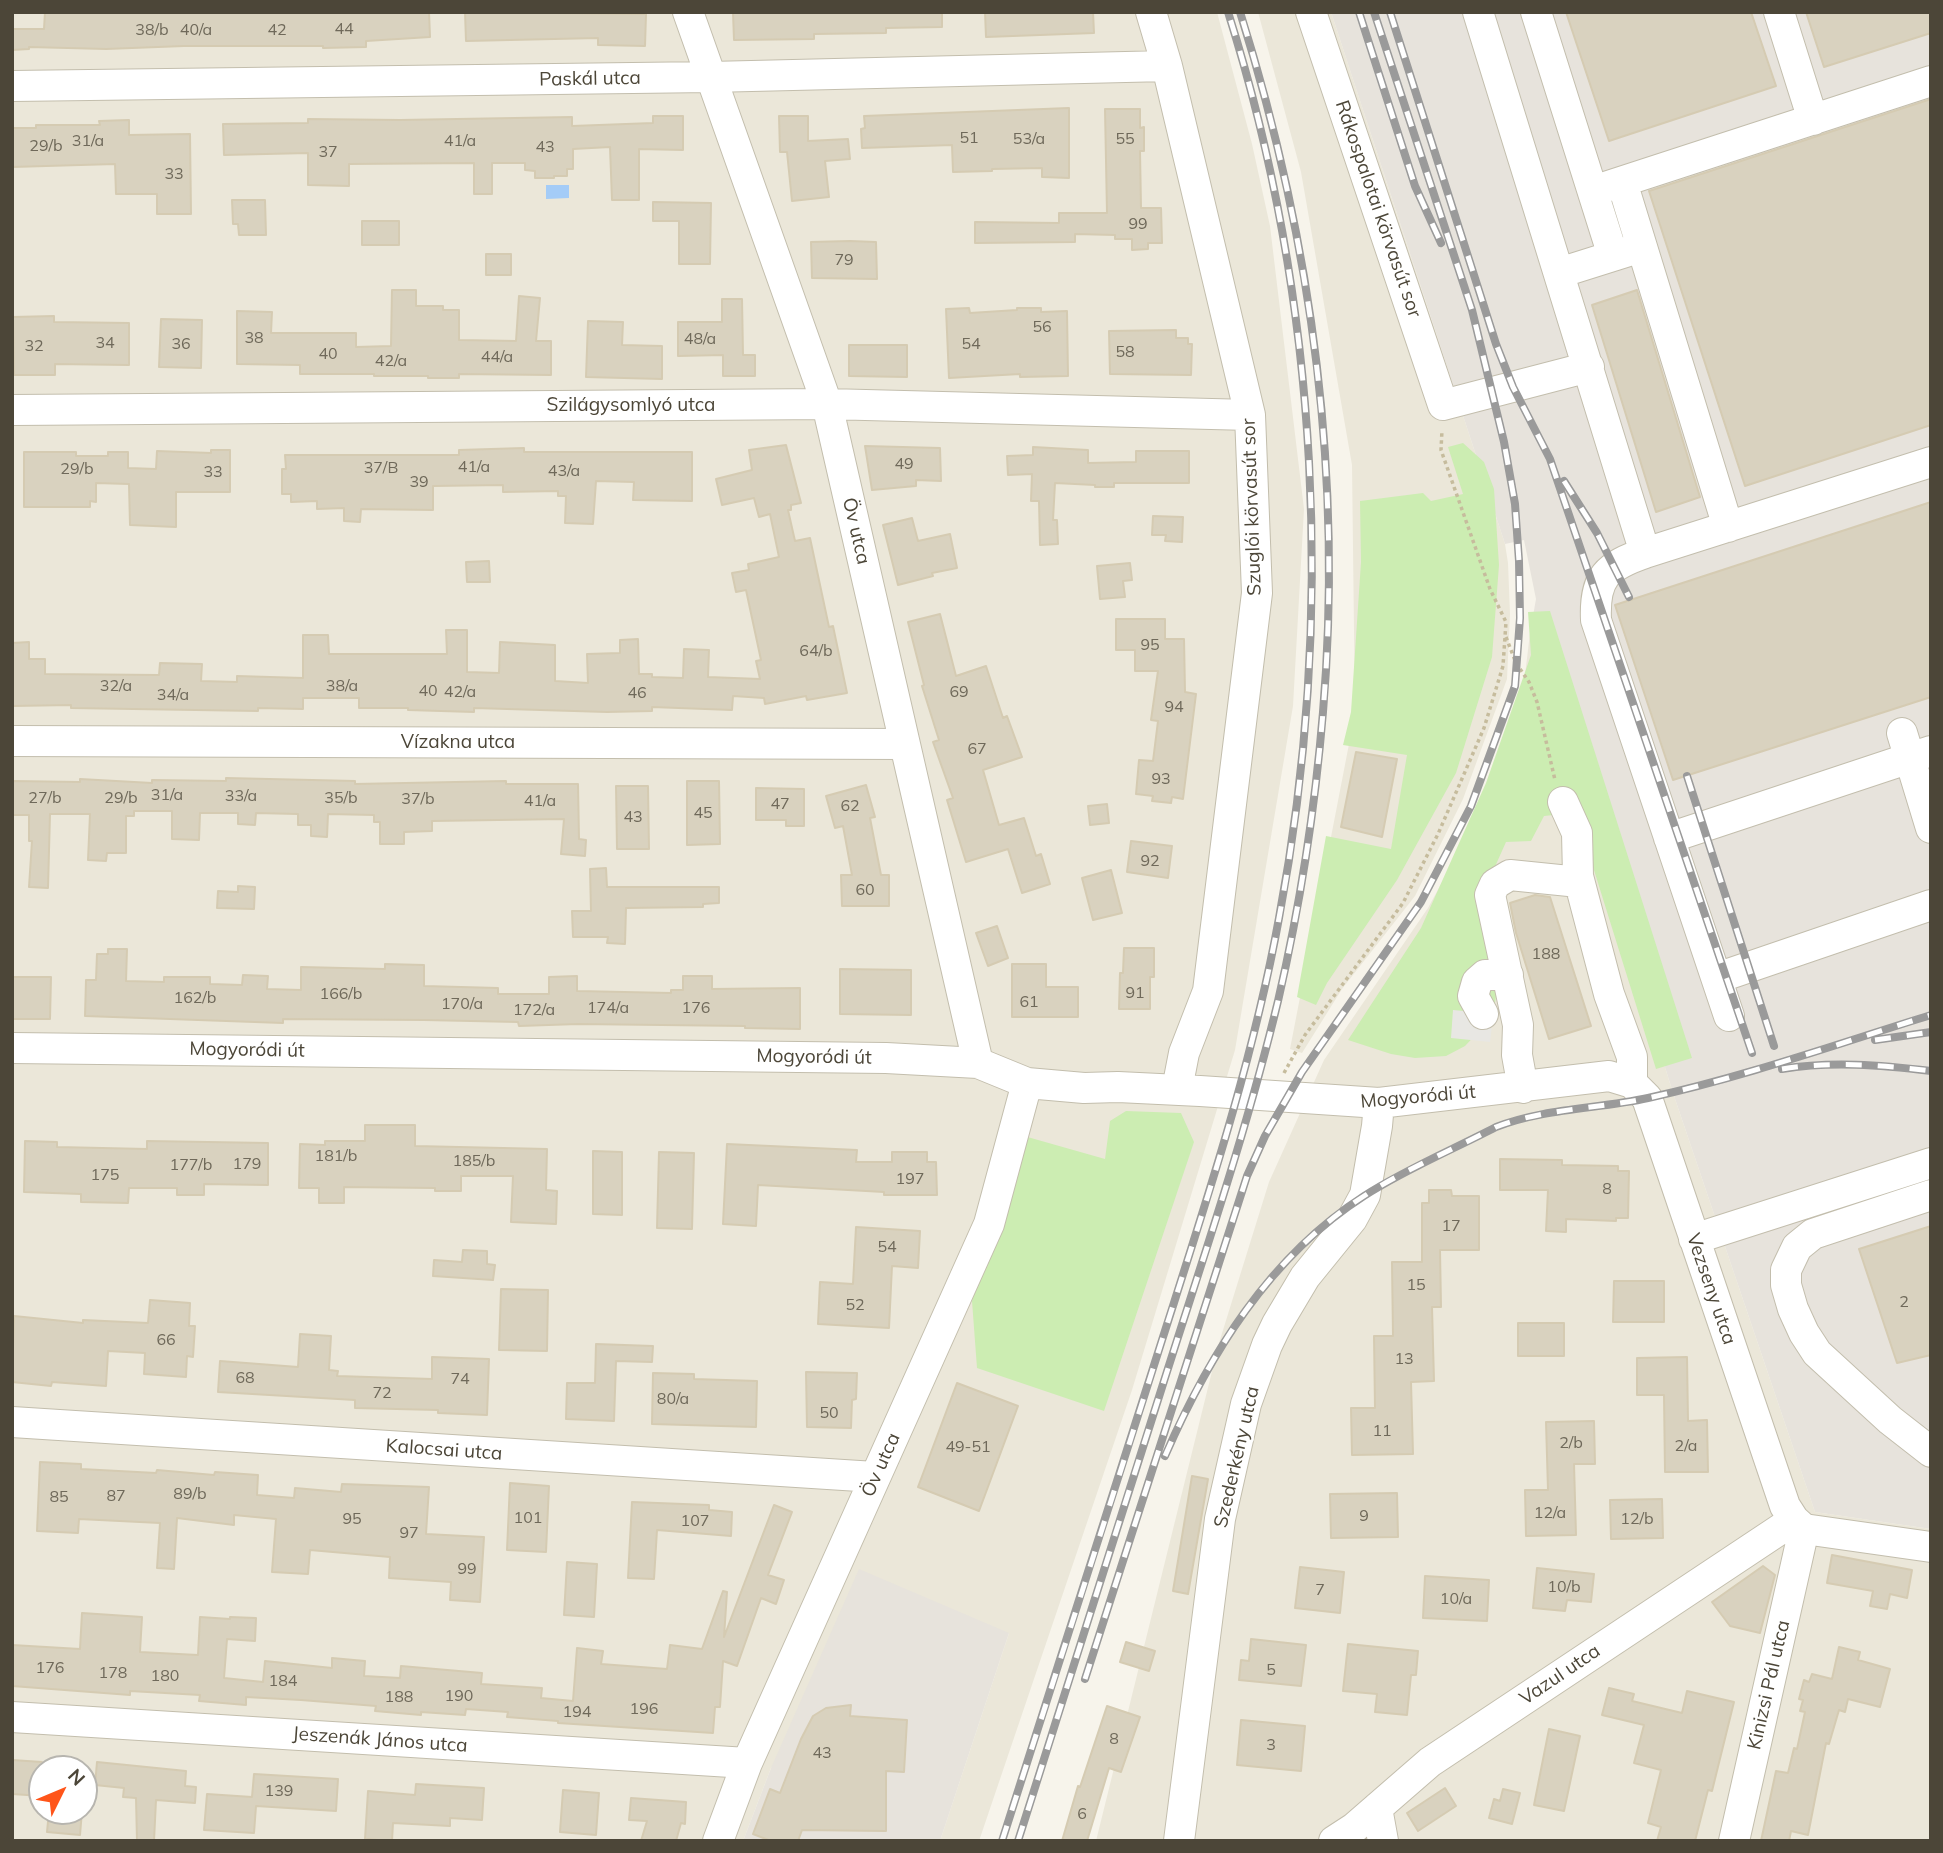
<!DOCTYPE html>
<html>
<head>
<meta charset="utf-8">
<style>
	body { margin:0 }
	#map { position:relative; width:1943px; height:1853px; overflow:hidden; background:#f7f4eb; font-family:Mulish,sans-serif }
	canvas { display:block }
	.frame { position:absolute; inset:0; border:14px solid #4c4638; pointer-events:none }
	.north { position:absolute; left:28px; top:1755px; width:70px; height:70px; box-sizing:border-box; background:#fff; border:2px solid #b7b5af; border-radius:50%; rotate:47deg; font-size:19px; font-weight:700; line-height:28px; text-align:center; color:#4c4638 }
	.north::after { content:''; display:block; margin:auto; width:24px; height:32px; background:#ff551a; clip-path:polygon(50% 0,100% 100%,50% 72%,0 100%) }
</style>
</head>
<body>
<div id="map">
<canvas width="1943" height="1853"></canvas>
<div class="frame"></div>
<div class="north">N</div>
</div>
<script>
const ctx = document.querySelector('canvas').getContext('2d');
ctx.lineJoin = 'round';
function paint(path, color) { ctx.fillStyle = color; ctx.fill(path, 'evenodd'); }
function strokePath(path, color, width, dash) { ctx.strokeStyle = color; ctx.lineWidth = width; ctx.lineCap = dash ? 'butt' : 'round'; ctx.setLineDash(dash || []); ctx.stroke(path); }
function label(font, color, halo, rows, align = 'center') {
  ctx.font = font + ' Mulish,sans-serif'; ctx.lineWidth = 5; ctx.setLineDash([]); ctx.textBaseline = 'middle'; ctx.strokeStyle = halo; ctx.fillStyle = color; for (const [text, x, y, turn = 0] of rows) {
    ctx.save(); ctx.translate(x, y); ctx.rotate((+turn || 0) * Math.PI / 180); ctx.textAlign = isNaN(turn) ? turn : align; if (halo) ctx.strokeText(text, 0, 0); ctx.fillText(text, 0, 0); ctx.restore();
  }
}
paint(new Path2D(`
	M12,12H1217L1252,144L1270,226L1304,509L1293,706L1235,1050L1132,1390L979,1841H940L1009,1633L771,1768L743,1841H12ZM42,1769H84V1811H42Z
	M1258,12H1331L1505,544L1508,563L1510,614L1507,679L1463,799L1415,896L1342,989L1302,1053L1290,1049L1355,713L1352,465L1301,172Z
	M1530,633L1673,1093L1815,1512L1931,1529V1841H1096L1219,1343L1269,1182L1324,1060L1428,908L1480,812L1523,692Z`), '#ebe7d9');
paint(new Path2D(`
	M1331,12H1931V1529L1815,1512L1673,1093L1530,633L1536,599L1524,540L1505,544Z
	M859,1569L1009,1633L940,1841H743L771,1768Z`), '#e7e3dc');
paint(new Path2D(`
	M1463,443L1484,462L1494,489L1499,565L1492,657L1456,773L1397,880L1327,983L1316,1005L1297,997L1326,836L1391,849L1407,755L1343,745L1351,712L1361,562L1360,501L1423,493L1431,501L1463,494L1448,447Z
	M1550,611L1692,1058L1656,1069L1579,822L1573,813L1544,816L1531,841L1506,842L1485,889L1502,959L1494,1009L1485,1025L1465,1046L1446,1056L1415,1058L1391,1054L1348,1040L1421,928L1486,783L1531,655L1528,612Z
	M1126,1111L1181,1113L1194,1142L1104,1411L977,1368L972,1301L1024,1136L1105,1159L1110,1121Z`), '#ccedb2');
paint(new Path2D(`
	M1453,1010L1474,1012L1492,1025L1490,1042L1451,1038Z`), '#e8e7e3');
paint(new Path2D(`
	M546,185H569V198L546,199Z`), '#a4ccf7');
const building = new Path2D(`
	M45,12H429L430,37L366,41V47L323,48V46H184L106,49L29,47V49L12,50V29H44Z
	M465,12L646,14L645,46L598,45V38L466,41Z
	M733,12H942V27L886,28V33L814,34V39L734,40Z
	M985,12H1093L1094,33L986,37Z
	M1566,12H1751L1776,86L1609,141Z
	M1806,12H1931V33L1824,67Z
	M1931,99V425L1745,486L1649,191Z
	M1069,108V178L1042,177V168L992,169V171L953,172L952,145L862,148L861,129L865,128L864,116Z
	M1105,109H1140V128L1144,127V151H1140L1141,208H1161L1162,243H1148V249L1132,250V239H1115V235L1075,234V242L975,243V222L1059,223V213H1107Z
	M653,116H683V150L639,149V200H612L610,147L573,149V169H567V176H554V178H535V171L525,170V163H492V194H474V163L349,164V186L308,185V153L224,155L223,124L308,123V119L400,120L572,117V126L653,123Z
	M779,116H808V141L848,139L850,159L825,161L829,197L792,201L787,152H780Z
	M129,120V135L190,134L191,214H157V194H116L115,164L12,167V128H36V125H100L99,121Z
	M232,200H265L266,235H239L238,224H233Z
	M653,202L711,203L710,264H679V221H653Z
	M362,221H399V245H362Z
	M850,241L876,242L877,279L812,278L811,242Z
	M486,254H511V275H486Z
	M392,290H416V306H443V310H459V340L516,341L519,296L540,298L536,341H551V375L459,374V378H428V376H374V374H300V365L237,364V311L272,312L271,333H356V347L391,346Z
	M1637,290L1700,497L1656,512L1592,305Z
	M722,299H742L743,355H755V376H723V355L678,356V322H722Z
	M969,308L970,313L1017,310V308H1041V312L1067,311L1068,376L1020,377V374L949,378L946,309Z
	M54,316V322L129,323V365L55,364V375H14L13,317Z
	M161,319L202,320L201,368L159,367Z
	M588,321L623,322L622,345L662,346V379L586,377Z
	M1176,330V338H1188V344H1192L1191,375L1110,374L1109,331Z
	M849,345H907V377L849,376Z
	M786,445L801,503L791,505V510H788L795,541L810,538L829,627L833,626L847,693L807,700L806,696L765,704L764,698L733,696L732,710L652,707V711L607,712L474,708V712L408,710V708H359V698H303V709L258,708V711L71,708V705L12,706V643L29,642V659H45V674L159,675L160,663L202,664L201,681L237,682V676L303,678V635H328L329,654H447L446,630H467V672L499,673L500,642L555,645V681L588,683L587,654L620,653V640L638,639L639,674H652V677L683,678L684,649L709,650L708,677L760,679L756,661L761,660L746,590L736,592L732,573L749,570L748,564L779,557L770,514L759,517L754,498L722,505L716,479L752,470L749,450Z
	M865,446L940,448L941,481L916,480V486L872,490Z
	M1033,447L1088,450V463L1136,462V451H1189V483H1114V487H1095V485L1055,483L1053,520H1057L1058,544L1040,545L1039,501H1031L1032,474L1008,475L1007,456L1033,455Z
	M524,448V452H692V501L633,500L634,482L596,481L593,524L565,523L566,496H558V491L503,492V485L433,486V510L361,509L360,522L344,521V508L317,509V501L291,502V494H282V469H286L285,455H459V450Z
	M211,450H230V492H176V527L130,525L129,484L96,483V502L90,501V507H24V452H76V456H108V452H128V468L156,469L157,451L211,453Z
	M1931,502V697L1673,780L1615,605Z
	M1153,516L1183,517L1182,542L1165,541L1166,535H1152Z
	M912,518L918,541L950,534L957,568L932,573L933,576L898,585L883,525Z
	M489,561L490,582H467L466,562Z
	M1130,563L1132,580L1123,581L1125,597L1100,599L1097,566Z
	M940,614L956,676L986,666L1003,718L1007,716L1022,757L983,770L999,825L1024,818L1036,856L1041,854L1050,884L1022,893L1008,849L966,862L947,800L953,798L933,742L939,740L922,686L924,685L908,622Z
	M1116,619H1165V639H1184L1185,692L1196,694L1183,799L1172,797L1171,803L1152,801L1153,796L1136,794L1139,760L1153,761L1158,721L1151,720L1158,671H1135V650H1116Z
	M1356,752L1397,759L1382,837L1341,827Z
	M226,778L355,781V784L506,781V784H578L579,839L586,840L585,856L561,854L564,819L432,821V831L404,832V844H380V822H374V815L328,814L327,837L311,836V825H298V814L256,813L255,825L238,824V813H200L199,840L172,839V811H134V816H126V853H107L106,861L88,860L90,814H50L48,888L29,887L32,841H29V815H12V781L80,782V779L152,783V780L226,781Z
	M687,781H719L720,844L687,845Z
	M866,785L875,817L870,818L881,875H889V906H842L841,875H852L843,826L835,828L826,796Z
	M616,786H648L649,849H617Z
	M756,788L804,789V826H786V820H756Z
	M1107,804L1109,823L1090,825L1088,806Z
	M1131,841L1172,846L1168,878L1127,872Z
	M606,868L607,887H719V903L703,904V907L626,908L625,944L607,943L608,937H573L572,911H591L590,869Z
	M1111,870L1122,913L1093,920L1082,878Z
	M238,886L255,887L254,909L217,908L218,891L238,892Z
	M1535,895L1550,897L1591,1026L1549,1039L1516,933L1510,903Z
	M997,926L1008,958L988,966L976,933Z
	M1124,948H1154V977H1150V1009H1119L1120,973H1123Z
	M108,949H127L126,981L164,982V977H210V984L242,985L243,975L268,976L267,989L301,990V967L385,969V964L424,965V986L498,988V994H549V977L577,976V991L671,993V990H683V976H712V989L800,988V1029L745,1028V1026L578,1024L519,1026L518,1022L424,1020L283,1019V1023L85,1016L86,980H96L97,954H108Z
	M1012,964H1046V987H1078V1017H1012Z
	M840,969L911,970V1015L840,1014Z
	M12,977H51L50,1019H12Z
	M365,1125H415V1146L547,1149L546,1190L557,1191L556,1224L511,1222L513,1176H461V1191H435V1188L344,1187V1203H319V1188H299L300,1144L325,1145V1141H365Z
	M25,1141L57,1142V1147L147,1149V1141L268,1143V1185L204,1184V1195H177V1188H129L128,1203L81,1202V1194L24,1192Z
	M727,1144L857,1150L856,1162H892V1152H927V1162H936L937,1195H884V1192L758,1185L756,1226L723,1224Z
	M593,1151L622,1152V1215L593,1214Z
	M659,1152L694,1153L692,1229L657,1228Z
	M1500,1159L1562,1160V1165L1618,1166V1171H1629L1628,1218H1616V1221L1566,1219V1232L1546,1231L1548,1190H1500Z
	M1429,1190H1451L1452,1196H1479V1250H1440L1441,1307H1432L1434,1381L1411,1382L1413,1454L1352,1455L1351,1408H1375L1374,1336H1393L1392,1262H1422V1203H1429Z
	M1931,1226V1355L1897,1363L1859,1249Z
	M856,1227L920,1231L918,1268L892,1266L889,1328L818,1324L820,1282L853,1284Z
	M463,1250L487,1251V1264L495,1265L493,1280L433,1276L434,1260L462,1262Z
	M1614,1281H1664V1322H1613Z
	M501,1289L548,1290L547,1351L499,1350Z
	M150,1300L190,1303L189,1326H195L193,1357L187,1356L186,1377L144,1374L145,1353L108,1351L106,1386L52,1382L51,1386L12,1382L14,1316L83,1323V1320L148,1323Z
	M1518,1323H1564V1356H1518Z
	M300,1334L331,1336L329,1370L338,1371L337,1376L432,1379V1357L489,1359L487,1415L438,1413V1410L355,1408V1400L218,1392L220,1361L298,1367Z
	M596,1344L653,1346L652,1362L616,1361L614,1421L566,1419L567,1383H595Z
	M1687,1357L1688,1421L1707,1420L1708,1472H1665L1664,1395H1637V1358Z
	M806,1372L857,1373L856,1399L852,1400L851,1428L807,1427Z
	M653,1373L694,1374V1379L757,1381L756,1427L652,1424Z
	M957,1383L1018,1406L979,1511L918,1487Z
	M1594,1421L1595,1464H1574L1576,1535L1526,1536L1525,1490H1548L1546,1422Z
	M40,1462L81,1464V1469L156,1473L157,1470L214,1475L215,1472L258,1475L257,1495L294,1498L295,1488L341,1492L342,1484L429,1487L426,1534L484,1537L480,1602L450,1600L451,1582L389,1578L390,1557L310,1550L308,1574L272,1572L276,1519L234,1515V1525L177,1518L174,1569L157,1568L160,1523L79,1519L78,1533L37,1531Z
	M1192,1476L1208,1479L1188,1594L1173,1591Z
	M510,1483L549,1486L546,1552L507,1550Z
	M1397,1493L1398,1537L1331,1538L1330,1494Z
	M1662,1499L1663,1538L1611,1539L1610,1500Z
	M632,1502L709,1505V1510L732,1512L731,1536L657,1530L654,1579L628,1578Z
	M774,1505L792,1512L768,1575L784,1580L776,1604L761,1598L737,1666L723,1661L720,1707H715L713,1733L558,1723V1721L507,1717L508,1712L466,1709L465,1715L421,1712V1715L375,1711L376,1706L301,1700L246,1697V1705L199,1701L200,1695L130,1691V1695L12,1686V1645L80,1649L82,1613L142,1617L140,1652L198,1655L200,1617L230,1619V1617L256,1618L255,1641L227,1639L224,1678L263,1682L265,1661L332,1668V1658L365,1661L364,1676L400,1678L401,1666L482,1673L481,1684L542,1688L541,1698L573,1701L577,1648L603,1651L601,1664L667,1669L670,1645L702,1649L723,1591L727,1592L724,1637Z
	M1832,1555L1912,1570L1907,1598L1890,1594L1887,1609L1870,1606L1873,1591L1827,1583Z
	M567,1562L597,1564L594,1617L564,1615Z
	M1763,1566L1775,1575L1760,1633L1730,1626L1712,1602Z
	M1300,1567L1344,1572L1340,1613L1295,1608Z
	M1537,1568L1594,1574L1591,1602L1567,1600L1565,1611L1533,1608Z
	M1425,1576L1489,1580L1487,1621L1423,1618Z
	M1251,1639L1306,1645L1301,1686L1239,1680L1241,1660L1249,1661Z
	M1126,1642L1155,1651L1149,1671L1120,1662Z
	M1348,1644L1418,1651L1416,1675H1411L1407,1715L1375,1712L1377,1694L1343,1691Z
	M1839,1647L1860,1652L1858,1660L1890,1669L1880,1707L1848,1699L1845,1712L1839,1710L1829,1744L1826,1743L1808,1835L1791,1831L1789,1841H1761L1776,1771L1788,1773L1794,1748L1797,1749L1805,1712L1800,1711L1803,1700L1799,1699L1804,1680L1809,1682L1812,1674L1832,1679Z
	M1609,1688L1634,1694L1632,1701L1682,1713L1687,1691L1734,1702L1712,1791L1708,1790L1695,1841H1657L1661,1827L1648,1823L1661,1770L1634,1763L1644,1725L1602,1715Z
	M851,1705L850,1716L907,1720L904,1772L886,1771V1831L802,1830L798,1841H771L753,1834L770,1789L780,1793L801,1739L813,1716L826,1708Z
	M1107,1706L1140,1717L1121,1772L1109,1768L1087,1841H1062L1078,1786L1080,1787Z
	M1241,1720L1305,1726L1301,1771L1237,1765Z
	M1549,1729L1580,1736L1564,1811L1534,1805Z
	M12,1760L42,1762V1796L12,1794Z
	M97,1762L186,1771L185,1786L196,1787L195,1803L156,1800L154,1841H137L136,1798L123,1797L124,1788L95,1785Z
	M254,1774L338,1779L336,1811L256,1806L254,1833L204,1830L207,1794L252,1797Z
	M416,1784L484,1788L482,1820L450,1818V1826L393,1823L392,1841L365,1839L368,1791L415,1795Z
	M1445,1788L1456,1806L1418,1831L1407,1813Z
	M1503,1789L1520,1793L1512,1824L1489,1818L1494,1799L1500,1801Z
	M563,1790L599,1793L596,1835L560,1832Z
	M631,1798L686,1802L685,1824L681,1823L676,1841H641L647,1821L629,1820Z
	M49,1811H82L80,1835L47,1832Z`);
paint(building, '#d9d2bf');
strokePath(building, '#d5cbb2', 2);
const minor = new Path2D(`
	M688,12L827,404L978,1063
	M1151,12L1167,66L1250,415L1257,593L1208,991L1184,1053L1177,1089
	M1311,12L1443,405L1589,367
	M1478,12L1645,553L1931,462
	M1536,12L1613,256
	M1779,12L1813,120
	M12,86L710,77L1167,66
	M1622,182L1728,527
	M1593,191L1931,81
	M1559,273L1632,250
	M12,410L827,404L1250,415
	M1645,553C1607,566 1594,577 1596,620L1729,1016
	M1902,733L1931,828
	M12,741L904,744
	M1563,802L1577,833L1578,876L1609,994L1632,1057V1083
	M1669,838L1931,751
	M1717,978L1931,905
	M1483,1014L1473,996L1477,982L1485,975H1508
	M12,1048L886,1058L978,1063L1027,1083L1084,1088L1118,1087L1200,1091L1379,1103L1609,1076L1632,1083L1647,1098L1785,1506L1794,1520L1804,1529L1931,1547
	M1523,1088L1517,1055L1518,1025L1490,895L1495,884L1510,875L1579,882
	M1931,1195L1813,1234L1797,1247L1786,1270V1285L1793,1309L1804,1333L1817,1353L1890,1420L1931,1452
	M1694,1239L1931,1163
	M12,1422L875,1477
	M12,1717L747,1763
	M1377,1808L1383,1841
	M718,1841L747,1763L989,1224L1027,1083
	M1179,1841L1220,1519L1246,1404L1267,1345L1277,1324L1305,1277L1352,1219L1365,1195L1377,1126L1379,1103
	M1334,1841L1354,1828L1430,1762L1794,1520
	M1734,1841L1804,1529`);
strokePath(minor, '#c3bead', 32);
strokePath(new Path2D(`
	M1506,637L1516,663L1529,682L1537,702L1555,780
	M1284,1073L1305,1035L1403,903L1438,834L1484,728L1503,666L1506,622L1490,589L1441,450L1442,430`), '#c6bc9d', 3.5, [3.5, 3.5]);
strokePath(minor, '#fff', 30);
const rail = new Path2D(`
	M1359,12L1415,186L1441,243
	M1390,12L1496,344L1513,387L1550,459L1752,1053
	M1564,481L1597,533L1629,597
	M1687,776L1774,1046
	M1875,1040L1931,1032
	M1782,1069C1831,1061 1881,1065 1931,1071
	M1165,1456C1209,1355 1269,1257 1364,1196C1404,1170 1454,1149 1496,1127C1545,1108 1598,1109 1648,1098C1744,1077 1837,1044 1931,1015
	M1085,1679L1247,1176L1265,1136L1302,1072L1421,902L1471,806L1515,686L1520,618L1519,561L1515,504L1504,442L1472,310L1374,12
	M1002,1841C1056,1673 1110,1505 1163,1337C1207,1199 1253,1061 1279,918C1335,619 1320,303 1228,12
	M1018,1841C1067,1688 1115,1534 1164,1381C1204,1255 1247,1130 1278,1001C1300,906 1315,809 1323,712C1343,475 1311,238 1240,12`);
strokePath(rail, '#9a9a9a', 8);
strokePath(rail, '#fff', 5, [16]);
label('16px', '#6f695a', null, [
	["44",344,29],
	["38/b",152,30],
	["40/a",196,30],
	["42",277,30],
	["51",969,138],
	["53/a",1029,139],
	["55",1125,139],
	["31/a",88,141],
	["41/a",460,141],
	["29/b",46,146],
	["43",545,147],
	["37",328,152],
	["33",174,174],
	["99",1138,224],
	["79",844,260],
	["56",1042,327],
	["38",254,338],
	["48/a",700,339],
	["34",105,343],
	["36",181,344],
	["54",971,344],
	["32",34,346],
	["58",1125,352],
	["40",328,354],
	["44/a",497,357],
	["42/a",391,361],
	["49",904,464],
	["41/a",474,467],
	["37/B",381,468],
	["29/b",77,469],
	["43/a",564,471],
	["33",213,472],
	["39",419,482],
	["95",1150,645],
	["64/b",816,651],
	["32/a",116,686],
	["38/a",342,686],
	["40",428,691],
	["42/a",460,692],
	["69",959,692],
	["46",637,693],
	["34/a",173,695],
	["94",1174,707],
	["67",977,749],
	["93",1161,779],
	["31/a",167,795],
	["33/a",241,796],
	["27/b",45,798],
	["29/b",121,798],
	["35/b",341,798],
	["37/b",418,799],
	["41/a",540,801],
	["47",780,804],
	["62",850,806],
	["45",703,813],
	["43",633,817],
	["92",1150,861],
	["60",865,890],
	["188",1546,954],
	["91",1135,993],
	["166/b",341,994],
	["162/b",195,998],
	["61",1029,1002],
	["170/a",462,1004],
	["174/a",608,1008],
	["176",696,1008],
	["172/a",534,1010],
	["181/b",336,1156],
	["185/b",474,1161],
	["179",247,1164],
	["177/b",191,1165],
	["175",105,1175],
	["197",910,1179],
	["8",1607,1189],
	["17",1451,1226],
	["54",887,1247],
	["15",1416,1285],
	["2",1904,1302],
	["52",855,1305],
	["66",166,1340],
	["13",1404,1359],
	["68",245,1378],
	["74",460,1379],
	["72",382,1393],
	["80/a",673,1399],
	["50",829,1413],
	["11",1382,1431],
	["2/b",1571,1443],
	["2/a",1686,1446],
	["49-51",968,1447],
	["89/b",190,1494],
	["87",116,1496],
	["85",59,1497],
	["12/a",1550,1513],
	["9",1364,1516],
	["101",528,1518],
	["95",352,1519],
	["12/b",1637,1519],
	["107",695,1521],
	["97",409,1533],
	["99",467,1569],
	["10/b",1564,1587],
	["7",1320,1590],
	["10/a",1456,1599],
	["176",50,1668],
	["5",1271,1670],
	["178",113,1673],
	["180",165,1676],
	["184",283,1681],
	["190",459,1696],
	["188",399,1697],
	["196",644,1709],
	["194",577,1712],
	["8",1114,1739],
	["3",1271,1745],
	["43",822,1753],
	["139",279,1791],
	["6",1082,1814]
]);
label('19px', '#4c4638', '#fff', [
	["Paskál utca",590,79,-1],
	["Rákospalotai körvasút sor",1378,209,71],
	["Szilágysomlyó utca",631,405],
	["Szuglói körvasút sor",1252,507,-92],
	["Öv utca",856,531,77],
	["Vízakna utca",458,742],
	["Mogyoródi út",247,1050,1],
	["Mogyoródi út",814,1057,1],
	["Mogyoródi út",1418,1097,-5],
	["Vezseny utca",1711,1289,71],
	["Kalocsai utca",444,1450,4],
	["Szederkény utca",1237,1457,-77],
	["Öv utca",881,1465,-66],
	["Vazul utca",1560,1675,-34],
	["Kinizsi Pál utca",1769,1685,-77],
	["Jeszenák János utca",380,1740,4]
]);
</script>
</body>
</html>
